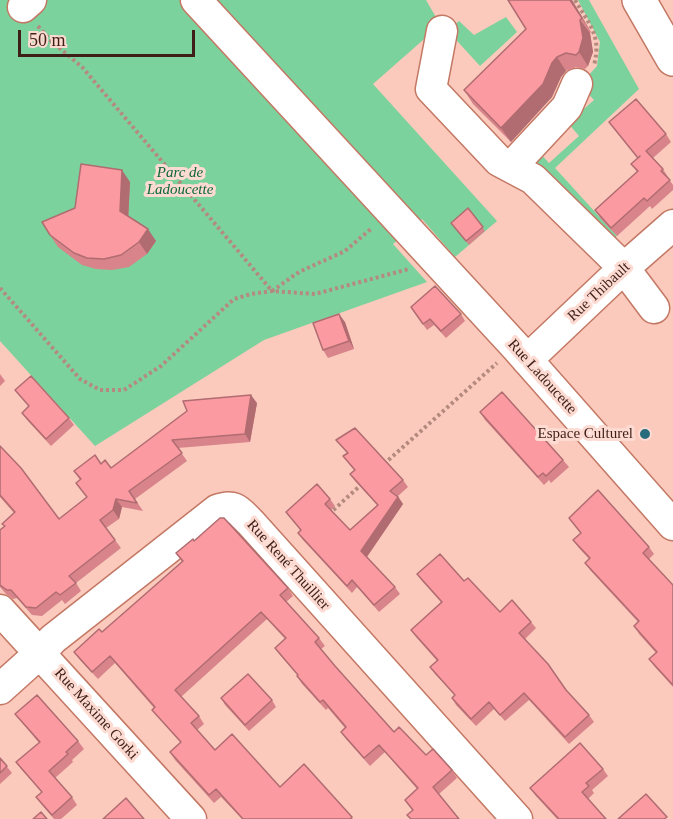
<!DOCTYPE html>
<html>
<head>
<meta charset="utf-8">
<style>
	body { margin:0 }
	#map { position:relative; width:673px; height:819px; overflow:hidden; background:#fbcabd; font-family:"Times New Roman",serif }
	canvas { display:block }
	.scale { position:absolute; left:18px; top:30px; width:177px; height:27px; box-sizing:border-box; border:3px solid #3d1f17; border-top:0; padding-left:8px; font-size:18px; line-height:21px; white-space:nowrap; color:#3d1f17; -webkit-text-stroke:4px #fddbd2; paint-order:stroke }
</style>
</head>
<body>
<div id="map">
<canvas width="673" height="819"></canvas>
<div class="scale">50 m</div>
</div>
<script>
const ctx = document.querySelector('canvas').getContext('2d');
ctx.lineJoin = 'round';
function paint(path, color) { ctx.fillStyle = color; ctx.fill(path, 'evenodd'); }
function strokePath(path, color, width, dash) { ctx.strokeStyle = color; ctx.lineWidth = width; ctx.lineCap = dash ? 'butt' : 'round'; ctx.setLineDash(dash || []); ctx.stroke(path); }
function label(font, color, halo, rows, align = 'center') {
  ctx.font = font + ' "Times New Roman",serif'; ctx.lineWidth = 6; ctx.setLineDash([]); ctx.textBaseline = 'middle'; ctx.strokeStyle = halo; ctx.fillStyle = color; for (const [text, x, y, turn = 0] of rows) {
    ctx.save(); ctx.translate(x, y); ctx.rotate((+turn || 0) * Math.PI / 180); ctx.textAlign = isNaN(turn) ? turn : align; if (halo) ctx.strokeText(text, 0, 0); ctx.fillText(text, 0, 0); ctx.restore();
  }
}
paint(new Path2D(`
	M0,0H426L437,19L439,26L373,84L497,221L455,257L422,219L393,244L427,282L264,340L95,446L0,341Z
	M578,0H589L639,89L555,168L617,236L611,242L535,169L534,153L538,151L549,163L579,136L568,123L594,100L580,85L597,66L600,42Z
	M506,17L517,32L480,66L448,31L459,21L474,35Z`), '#7cd29c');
const minor = new Path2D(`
	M196,0L515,346L673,525
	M23,7L31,0
	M442,31L431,89L499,161L533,179L624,268L654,308
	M512,166L567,107L577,84
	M527,360L624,268L673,225
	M0,610L191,819
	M0,689L40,653L53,639L217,510C235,503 239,511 251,523L517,819`);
const major = new Path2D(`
	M639,0L673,59`);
strokePath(minor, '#c37864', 33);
strokePath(major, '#c37864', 36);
strokePath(new Path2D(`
	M575,0C589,24 602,36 594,65
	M38,26L51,41L82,67L272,291L299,272L345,251L372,228
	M0,288L80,379L100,390H124L161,366L234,299L251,294L272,291L315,294L409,269
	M384,464L497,363
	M329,514L363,483`), '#b48a7f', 4, [3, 3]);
strokePath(minor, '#fff', 30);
strokePath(major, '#fff', 33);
paint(new Path2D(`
	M508,0H572L591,32L590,33L593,52L588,66L585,69L576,67L566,71L561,77L552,97L511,142L473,104L464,90L526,29Z
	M609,122L666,134L671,142L653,158L663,169L668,177V178L673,185V190L652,209L650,206L617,236L601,219L595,210L637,172L631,164L638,158Z
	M130,182L128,217L156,241L147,254L129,267L112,270L96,269L82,265L58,247L50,235L75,208Z
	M468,208L485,231L469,245L454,227Z
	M411,307L461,314L465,321L446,338L434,325L427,330Z
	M345,322L354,349L328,358L323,350Z
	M0,374L5,381L0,386Z
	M15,390L69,418L74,425L51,446L27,420L22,413L29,406Z
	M257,403L250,442L178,448L187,461L135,499L143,511L122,507L119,519L106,528L121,548L76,583L81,591L65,604L62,600L42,616L32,615L17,598L13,599L6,594L0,587V530L4,526L14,513L0,497V446L59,519L87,497L80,480L74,471L101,464L111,468Z
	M480,412L563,460L569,467L551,483L549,480L544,485L485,420Z
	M336,440L403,480L408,487L398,496L403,504L367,557L395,587L400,594L379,612L357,587L352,593L303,540L298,533L301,531L286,512L330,499L335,506L331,510L350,530L377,505L355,481L350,474L354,470L343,456L347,453Z
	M569,518L649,547L654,554L649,559L673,585V687L654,666L649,659L656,653L639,634L634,626L638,622L590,570L585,563L589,559L578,547L573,540L581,533Z
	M194,541L288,588L293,596L286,602L319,638L325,646L321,649L335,666L394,732L426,755L452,770L457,778L439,794L412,810L405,800L417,789L385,752L370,766L346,739L341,732L345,728L328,708L326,710L302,684L297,676L298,675L280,655L275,648L285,639L267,619L181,697L199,716L204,724L197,730L215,750L280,787L304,764L353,819H242L221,797L214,803L175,760L170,752L181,743L158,717L152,710L154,708L115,663L98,679L80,660L74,652L102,632L182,562L176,553Z
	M417,574L464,581L500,612L531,622L536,628L525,639L566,690L589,715L594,722L569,744L529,700L505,721L494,709L476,726L456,705L452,698L455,695L435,674L430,667L437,661L416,637L411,630L441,602L422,581Z
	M221,698L272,700L276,707L249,731L225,705Z
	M15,714L78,741L84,749L72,760L73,762L55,778L72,797L77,805L61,819H54L42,805L36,797L42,792L22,770L16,762L39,743Z
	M0,758L12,773L0,784Z
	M603,769L608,776L592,790L594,793L588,799L606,819H557L535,795L530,788Z`), '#d8848a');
paint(new Path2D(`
	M570,0H572L591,32L582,18Z
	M580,20L590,33L593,52L588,66L579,52Z
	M557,57L566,71L561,77L552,97L511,142L501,128Z
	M122,170L130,182L128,223L120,211Z
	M148,229L156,241L147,254L139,242Z
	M339,314L345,322L354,349L349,341Z
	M251,395L257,403L250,442L245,434Z
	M398,497L403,504L366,558L361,551Z
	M116,499L122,507L119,519L113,510Z`), '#b06c71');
const building = new Path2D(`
	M508,0H570L582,18L580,20L583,38L579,52L576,55L566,53L557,57L552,63L543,84L501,128L464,90L526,29Z
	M636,99L666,134L646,151L663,169L661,171L670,180L647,201L644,198L611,228L595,210L638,171L631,164L640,156L638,158L609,122Z
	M81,164L122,170L120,211L148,229L139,242L121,255L104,259L87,258L74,253L50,235L42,222L75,208Z
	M468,208L483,227L466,241L451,223Z
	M435,286L461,314L441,331L430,319L423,324L411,307Z
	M339,314L349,341L323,350L313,323Z
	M31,376L69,418L46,439L22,413L29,406L15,390Z
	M502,392L563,460L546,476L543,473L538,477L480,412Z
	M251,395L245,434L172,440L182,453L129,491L137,503L116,499L113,510L100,520L115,540L69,576L76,583L60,595L56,592L36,608L26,607L11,590H7L0,585V530L5,526L2,524L15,512L0,495V446L21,468L59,519L87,497L76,483L81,479L74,471L95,455L101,464L105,460L111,468L187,411L183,401Z
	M355,428L403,480L390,491L398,497L361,551L395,587L374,605L352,580L347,586L298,533L301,530L286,512L317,484L330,499L325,504L350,530L378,505L350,474L355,470L343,456L348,453L336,440Z
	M598,490L649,547L643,553L673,585V685L649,659L657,652L634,626L639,621L585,563L590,558L573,540L581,533L569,518Z
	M220,518H224L288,588L280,595L319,638L315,642L335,666L394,732L399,727L426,755L433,749L452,770L433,787L459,819H411L407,815L413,810L405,800L418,788L379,745L364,758L341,732L346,727L323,700L320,702L297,676L298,675L275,648L286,638L261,612L175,690L199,716L191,723L215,750L232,734L280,787L304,764L352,817L350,819H243L216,789L209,795L170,752L181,742L152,710L155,707L110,656L92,672L74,652L99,629L102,632L183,561L176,553L193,539L194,541Z
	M440,554L464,581L468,578L500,612L512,600L531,622L519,633L548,664L566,690L589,715L565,737L524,693L500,715L489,702L471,719L452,698L455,695L430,667L438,660L411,630L442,602L417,574Z
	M248,674L272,700L245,725L221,698Z
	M37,695L78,741L66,752L68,754L49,771L72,797L52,815L36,797L42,792L16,762L40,742L15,714Z
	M580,743L603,769L586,783L589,786L582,792L606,819H559L530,788Z
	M0,758L7,766L0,773Z
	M646,794L667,817L664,819H618Z
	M126,798L144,819H103Z
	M41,812L47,819H33Z`);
paint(building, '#fb9aa1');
strokePath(building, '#b06c71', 1.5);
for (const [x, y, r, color] of [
	[645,434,6,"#276c7c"]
]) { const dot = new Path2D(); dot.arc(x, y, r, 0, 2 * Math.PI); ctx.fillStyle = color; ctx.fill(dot); strokePath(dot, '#fddbd2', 2); }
label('italic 15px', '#0d663a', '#fddbd2', [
	["Parc de",180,173],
	["Ladoucette",180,190]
]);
label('15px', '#3d1f17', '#fddbd2', [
	["Rue Thibault",599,292,-43],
	["Rue Ladoucette",542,377,48],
	["Rue René Thuillier",288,565,48],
	["Rue Maxime Gorki",96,714,48]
]);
label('15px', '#3d1f17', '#fddbd2', [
	["Espace Culturel",633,434]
], 'right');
</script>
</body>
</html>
